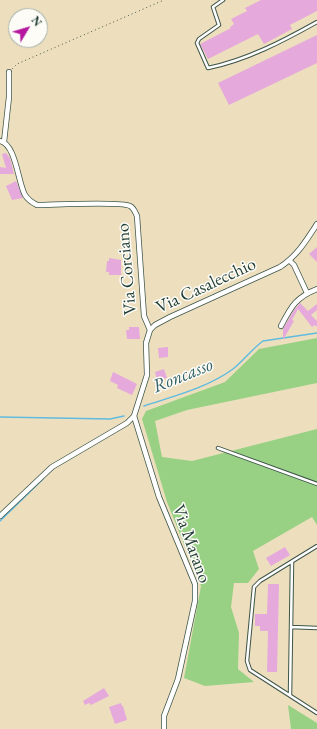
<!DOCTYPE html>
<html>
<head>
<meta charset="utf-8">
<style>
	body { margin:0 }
	#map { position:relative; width:317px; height:729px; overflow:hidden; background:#eddfbe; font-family:"EB Garamond",serif }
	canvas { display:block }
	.north { position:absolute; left:8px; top:8px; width:40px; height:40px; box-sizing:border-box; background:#fdfcf7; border:1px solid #a4b0a9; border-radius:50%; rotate:52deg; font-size:11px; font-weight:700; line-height:16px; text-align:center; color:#1f3d34 }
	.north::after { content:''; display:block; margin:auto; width:14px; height:18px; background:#b5179e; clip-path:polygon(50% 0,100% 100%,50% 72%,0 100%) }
</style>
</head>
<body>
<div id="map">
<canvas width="317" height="729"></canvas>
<div class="north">N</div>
</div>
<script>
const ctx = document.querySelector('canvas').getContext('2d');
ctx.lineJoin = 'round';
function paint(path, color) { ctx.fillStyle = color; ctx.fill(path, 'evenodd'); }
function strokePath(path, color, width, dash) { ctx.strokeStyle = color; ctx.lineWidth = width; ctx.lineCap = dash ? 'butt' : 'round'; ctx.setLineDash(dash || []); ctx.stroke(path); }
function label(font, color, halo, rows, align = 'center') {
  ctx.font = font + ' "EB Garamond",serif'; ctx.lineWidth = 3; ctx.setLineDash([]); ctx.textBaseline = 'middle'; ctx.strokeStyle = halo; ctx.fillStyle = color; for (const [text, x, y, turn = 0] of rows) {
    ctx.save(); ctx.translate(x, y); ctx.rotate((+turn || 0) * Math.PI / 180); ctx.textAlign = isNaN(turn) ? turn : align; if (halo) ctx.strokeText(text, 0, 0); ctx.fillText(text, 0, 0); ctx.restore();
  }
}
paint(new Path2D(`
	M317,338V383L187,410L155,421L162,457L192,461L317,429V525L312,517L253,551L259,569L248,583H234L231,607L239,633L238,669L254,682L205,686L184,678L201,586L167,502L142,419L146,411L225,382L259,349Z
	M288,705L317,723V729H291Z`), '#98d184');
strokePath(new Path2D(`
	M144,406C174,396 207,388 233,369C244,360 252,349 263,341L317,333
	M0,417L110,419L124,416
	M0,521L43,479`), '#60bbde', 1.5);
paint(new Path2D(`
	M261,0H317V11L290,25L292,29L264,44L258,34L208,59L200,44L231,28L230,27L234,24L231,19L247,11L245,8Z
	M317,35V63L229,105L218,83Z
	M6,153L10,158L14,174H0V167L6,168L2,154Z
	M16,181L23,198L12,200L6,186Z
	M317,247V262L309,254Z
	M109,258L121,260V275H109V272H106L107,261H109Z
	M127,295H134L135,303H127Z
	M300,303L308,311L317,304V310L311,315L317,321V327L315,325L312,327L298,309L292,320L294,321L283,340V329L294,310Z
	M129,327H139L140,339H127L126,330H129Z
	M168,347V357L159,358L158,348Z
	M164,369L167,378L157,380L155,372Z
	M113,372L137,384L132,395L117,388L118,385L110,381Z
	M285,547L290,555L271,566L266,558Z
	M268,584H279L277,672H267L268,631H260V626H255V614H267Z
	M104,688L109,696L91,705L89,703L85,705L83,701Z
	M121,703L122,706H123L127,720L115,724L109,707Z`), '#e5a9db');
const service = new Path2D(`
	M223,0L213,7L219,25L199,39L197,43L208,68C247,60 283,41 317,22
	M218,448L317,484
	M317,546L260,581L254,587L247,661L250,670L317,713
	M291,627L317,628
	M290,695L292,562`);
const minor = new Path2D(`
	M0,141C16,144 18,183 25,195C28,200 33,203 37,205C52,205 121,201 130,206C134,208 135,212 137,216L144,316L150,330
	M4,142L9,97V72
	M290,261L294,265L307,293
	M281,326C291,307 296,297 317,289
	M134,416L159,497L195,584V601L178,679L164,716V729
	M0,516L52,467L127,423L134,416L147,375L146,343L150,330L155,325L170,317L280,267C297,256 306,241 317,224`);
strokePath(service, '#3e5549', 4.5);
strokePath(minor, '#3e5549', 6);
strokePath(new Path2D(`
	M12,69L17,64L164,0`), '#3e5549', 1, [1, 3]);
strokePath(service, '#fff', 2.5);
strokePath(minor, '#fff', 4.5);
label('18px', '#1f3d34', '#fdfcf7', [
	["Via Corciano",127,269,-95],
	["Via Casalecchio",206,286,-25],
	["Via Marano",191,544,70]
]);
label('italic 19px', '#326367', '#fdfcf7', [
	["Roncasso",183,376,-22]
]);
</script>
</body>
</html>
